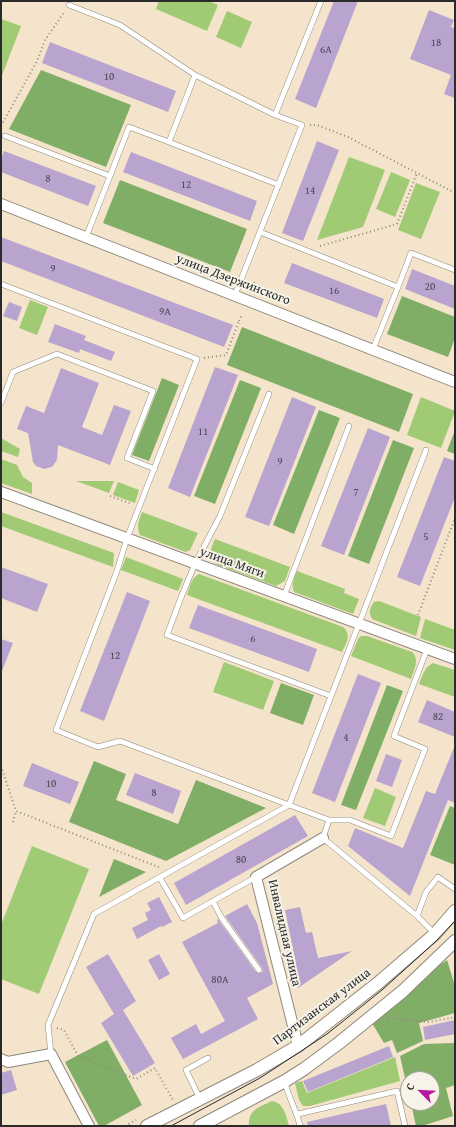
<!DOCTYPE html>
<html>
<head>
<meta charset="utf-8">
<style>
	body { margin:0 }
	#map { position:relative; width:456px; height:1127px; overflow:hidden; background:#f3e4cb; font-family:"Gentium Book Plus",serif }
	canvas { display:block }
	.frame { position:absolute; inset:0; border:2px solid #2b2b2b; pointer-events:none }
	.north { position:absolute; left:400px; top:1071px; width:40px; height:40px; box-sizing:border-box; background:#f7f3e8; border:1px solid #a5a39c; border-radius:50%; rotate:294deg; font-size:11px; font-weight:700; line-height:16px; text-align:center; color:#2b2b2b }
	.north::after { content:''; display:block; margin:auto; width:14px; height:18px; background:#b5179e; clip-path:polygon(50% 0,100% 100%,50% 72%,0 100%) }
</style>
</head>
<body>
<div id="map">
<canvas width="456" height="1127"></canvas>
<div class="frame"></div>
<div class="north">С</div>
</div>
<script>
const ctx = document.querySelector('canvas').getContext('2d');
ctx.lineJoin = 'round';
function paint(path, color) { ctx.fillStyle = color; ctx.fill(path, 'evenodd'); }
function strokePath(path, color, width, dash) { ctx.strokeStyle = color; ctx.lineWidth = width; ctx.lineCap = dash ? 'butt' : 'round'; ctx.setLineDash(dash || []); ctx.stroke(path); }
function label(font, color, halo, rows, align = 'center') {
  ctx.font = font + ' "Gentium Book Plus",serif'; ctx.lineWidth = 4; ctx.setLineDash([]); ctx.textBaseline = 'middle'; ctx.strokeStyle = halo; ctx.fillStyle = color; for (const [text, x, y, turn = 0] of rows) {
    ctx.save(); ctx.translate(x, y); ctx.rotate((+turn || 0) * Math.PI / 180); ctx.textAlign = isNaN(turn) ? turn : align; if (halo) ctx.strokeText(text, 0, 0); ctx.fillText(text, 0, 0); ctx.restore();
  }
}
paint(new Path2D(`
	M159,1H209L218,5L207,31L156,9Z
	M227,11L252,22L241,48L216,37Z
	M1,19L21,26L1,78Z
	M349,157L385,170L363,227L317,240Z
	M391,172L410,180L395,217L376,209Z
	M416,183L440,192L421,239L398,230Z
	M30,300L48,307L37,335L19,328Z
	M421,397L455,411L441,448L407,435Z
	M1,438L20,449L18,457L1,451Z
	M1,459L17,465L23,477L32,483V494L1,483Z
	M76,481H114L109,493Z
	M118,482L139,490L135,503L113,495Z
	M1,512L114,553L113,567L1,526Z
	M142,512L198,533L190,550L186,552L140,535C136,526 139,520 142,512Z
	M215,539L290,567L285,581L276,586L218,565C207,557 210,551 215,539Z
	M126,557L183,579L178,591L121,570Z
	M297,571L345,589L344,593L359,599L353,614L294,592C291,584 294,578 297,571Z
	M199,574L343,627C352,634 346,644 342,652L187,595C190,587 191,578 199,574Z
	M379,601L421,617L416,636L372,619C369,612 369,609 374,602Z
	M425,619L455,630V650L420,638Z
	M361,636H367L412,652C420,659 414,670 411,679L351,656L358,639Z
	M224,662L274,681L263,710L213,692Z
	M433,663L455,670V697L419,684C422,676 424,668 433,663Z
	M375,788L396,797L385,826L363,818Z
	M32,846L89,869L39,994L1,979V925Z
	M395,1057L400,1081L310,1106H303L299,1100L295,1083L302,1081L307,1093Z
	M272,1101C284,1103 286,1115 289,1126H260L259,1125L249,1126C248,1110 259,1107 272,1101Z`), '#a1ca75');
paint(new Path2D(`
	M41,70L131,105L106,167L9,129Z
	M120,180L247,229L230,272L103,223Z
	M402,296L455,317V338L448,357L387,334Z
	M242,327L413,394L399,432L227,365Z
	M162,378L179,385L149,461L132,455Z
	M240,380L261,388L215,504L194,496Z
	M319,410L340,418L294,534L273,525Z
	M455,430V454L447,451Z
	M393,440L414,448L369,564L348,556Z
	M281,683L314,695L303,725L270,713Z
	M387,685L403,691L356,810L341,805Z
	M94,761L126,774L116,800L178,824L196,780L266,808L166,861L69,822Z
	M450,806L455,808V865L430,855Z
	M114,859L146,872L99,897Z
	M447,960L455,986V1013L419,1023L423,1041L397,1053L392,1040L384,1043L372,1023L412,984Z
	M107,1040L142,1105L104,1126H99L65,1062Z
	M455,1043V1085L446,1088L453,1116L422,1126H416L411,1103H432V1079H408V1091L400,1056L424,1044Z`), '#80ae66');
paint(new Path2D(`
	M334,1H358L316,108L295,99Z
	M429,10L454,20L451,27L455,28V98L444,94L451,75L410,59Z
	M50,42L176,91L168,112L42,63Z
	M317,141L339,150L303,241L282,233Z
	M4,151L96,186L88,206L1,172V159Z
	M131,152L257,201L250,221L123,172Z
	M1,237L233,325L224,347L1,261Z
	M292,263L384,299L377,318L284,283Z
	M412,269L455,286V309L405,289Z
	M9,302L22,307L17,321L3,316Z
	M55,324L86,336L84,340L115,352L111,361L80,349L79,353L48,342Z
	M215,367L238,375L190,497L168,488Z
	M61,368L99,383L82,427L102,435L114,405L131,411L110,465L58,445L57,460L52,467L44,469L36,466L33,462L28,433L17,429L26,406L44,413Z
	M292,397L316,407L269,526L245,517Z
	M368,428L390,437L344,555L321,546Z
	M444,457L455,461V497L420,586L397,577Z
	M1,567L48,584L37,612L1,598Z
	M127,592L150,601L104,721L80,711Z
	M198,605L317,649L309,672L189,628Z
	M1,639L13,643L2,671H1Z
	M358,674L381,683L335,802L312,793Z
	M427,700L455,712V737L418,722Z
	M455,745V803L448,800L410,896L348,846L355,828L403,848L426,791L435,794Z
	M386,754L402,760L392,787L376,781Z
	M32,763L79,782L70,804L23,786Z
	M135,773L181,791L173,814L126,795Z
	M295,815L308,836L186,905L174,883Z
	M159,897L172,922L162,927L161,926L137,939L132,928L148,920L145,913L151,910L147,903Z
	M247,904L257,923L273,984L247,998L258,1019L183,1059L171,1038L196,1024L201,1034L225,1021L182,942L218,923L217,920L218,919L256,972L261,973L263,971L262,968L225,916Z
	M300,907L306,933L312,932L318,958L352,951L298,988L293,963H296L285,910Z
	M108,954L136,1001L123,1010L155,1063L133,1076L101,1023L114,1014L86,967Z
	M159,954L170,974L159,980L148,960Z
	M455,1020V1034L425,1040L423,1027Z
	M389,1046L393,1057L308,1092L303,1081Z
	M11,1070L17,1090L1,1095V1073Z
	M386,1104L391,1126H308L307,1122Z`), '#b9a4cf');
const service = new Path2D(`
	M69,5L120,25L195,75L275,115L302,125L235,295
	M275,115L321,1
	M5,136L110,176L86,237
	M169,142L279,185
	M110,176L129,127L169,142L195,75
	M260,232L398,287L373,349
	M1,284L197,359L127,538L117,571L56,730L98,747L120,741L289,805L94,914L48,1025L51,1054
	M398,287L411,253L455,270
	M269,394L220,516L195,564L182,595L167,635L331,696
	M1,403L13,372L57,354L153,391L127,458L155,469
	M426,450L289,805L329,820L323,838L417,916L435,934
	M284,596L349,426
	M329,820H350L391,836L425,749L394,736L427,649
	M160,878L183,918L256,877
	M213,901L221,917L259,970
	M417,916L426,892L438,877L455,889
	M285,1082C288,1097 297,1111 300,1126
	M200,1099L186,1070L208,1058
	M298,1114L397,1091L405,1126`);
const minor = new Path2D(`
	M1,204L455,382
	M1,492L455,659
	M298,1046L256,877L323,838
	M1,1059L8,1062L51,1054L89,1126`);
const tertiary = new Path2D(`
	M147,1126L257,1070L298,1046L378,983L435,934L455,911
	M200,1126L285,1081L304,1069L339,1043L403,991L455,941`);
strokePath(service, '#8f887b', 6);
strokePath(minor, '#8f887b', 12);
strokePath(tertiary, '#8f887b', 14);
strokePath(new Path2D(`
	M310,125H317L348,137L455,193
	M1,126L37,61L45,40L65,11
	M320,246L397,224L417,173
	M253,287L255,281
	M239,321L242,314
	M204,358L226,355L239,321
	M110,496L132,504
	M418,615L455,518
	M1,766L16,811L161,868
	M13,822L16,811
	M388,1018L428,1022L455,1017
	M57,1028L64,1030L78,1056L136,1079L155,1068L173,1100
	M125,1126L136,1120`), '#8f887b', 2, [1, 3]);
strokePath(service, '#fff', 5);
strokePath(minor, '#fff', 10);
strokePath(tertiary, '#fff', 12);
strokePath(new Path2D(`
	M171,1126L260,1078L327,1034L382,990L435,942L455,921`), '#2b2b2b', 1);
label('11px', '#4e4954', null, [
	["18",436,43],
	["6А",326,50],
	["10",109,77],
	["8",48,179],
	["12",186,185],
	["14",310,191],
	["9",53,269],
	["20",430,287],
	["16",334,291],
	["9А",165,312],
	["11",203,432],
	["9",280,462],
	["7",356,492],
	["5",426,537],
	["6",253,639],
	["12",115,656],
	["82",438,717],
	["4",346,738],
	["10",51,784],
	["8",154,793],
	["80",241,860],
	["80А",220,980]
]);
label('13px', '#2b2b2b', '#f7f3e8', [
	["улица Дзержинского",233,280,21],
	["улица Мяги",232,563,20],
	["Инвалидная улица",284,933,77],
	["Партизанская улица",322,1007,-37]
]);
</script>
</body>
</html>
